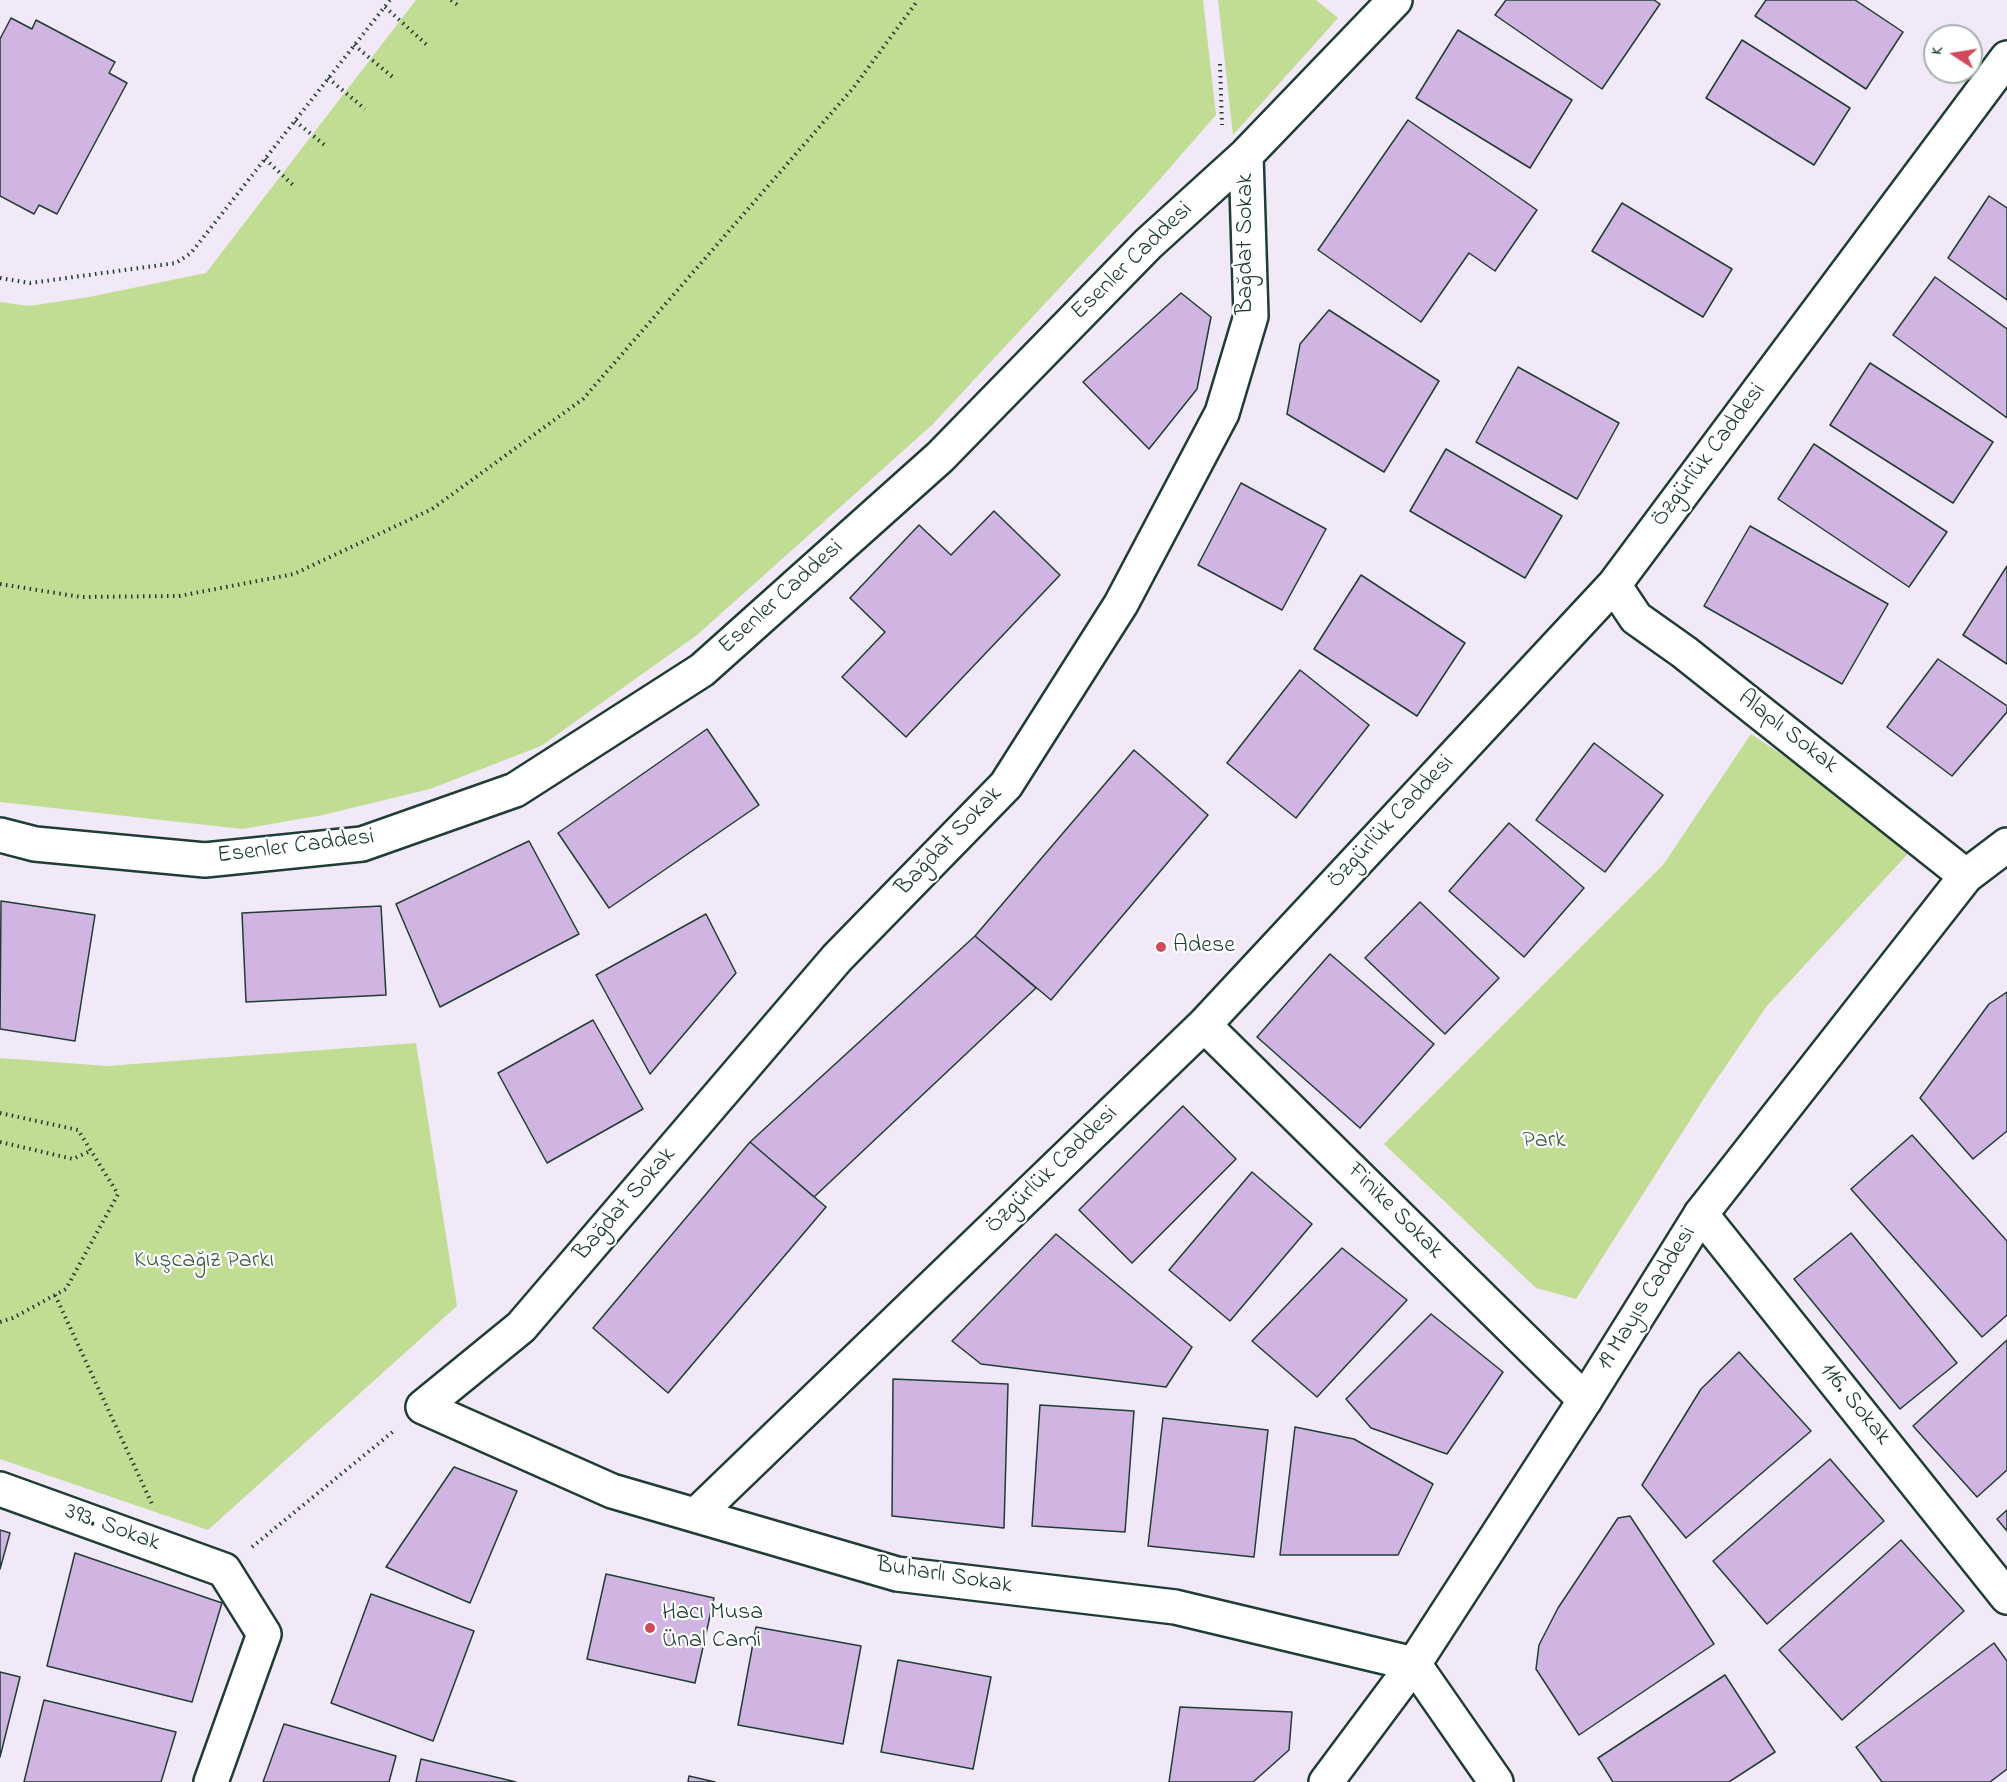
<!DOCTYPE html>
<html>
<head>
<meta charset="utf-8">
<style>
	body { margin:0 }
	#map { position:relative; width:2007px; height:1782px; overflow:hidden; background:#f1e9f7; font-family:"Indie Flower",sans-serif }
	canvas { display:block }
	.north { position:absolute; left:1923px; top:24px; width:60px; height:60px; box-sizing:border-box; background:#fff; border:2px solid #a5b1ae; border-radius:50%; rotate:282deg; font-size:16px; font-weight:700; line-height:24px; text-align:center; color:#1f3d34 }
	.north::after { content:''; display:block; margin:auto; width:21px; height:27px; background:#d1495b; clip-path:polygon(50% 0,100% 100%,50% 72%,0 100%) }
</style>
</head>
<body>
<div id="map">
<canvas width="2007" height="1782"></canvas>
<div class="north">K</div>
</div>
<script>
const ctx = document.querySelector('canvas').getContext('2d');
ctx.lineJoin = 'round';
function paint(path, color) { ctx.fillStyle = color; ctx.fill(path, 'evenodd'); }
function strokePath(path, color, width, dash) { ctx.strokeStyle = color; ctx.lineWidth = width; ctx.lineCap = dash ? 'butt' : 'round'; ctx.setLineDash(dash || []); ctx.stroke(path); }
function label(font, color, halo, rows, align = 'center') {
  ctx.font = font + ' "Indie Flower",sans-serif'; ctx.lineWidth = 4.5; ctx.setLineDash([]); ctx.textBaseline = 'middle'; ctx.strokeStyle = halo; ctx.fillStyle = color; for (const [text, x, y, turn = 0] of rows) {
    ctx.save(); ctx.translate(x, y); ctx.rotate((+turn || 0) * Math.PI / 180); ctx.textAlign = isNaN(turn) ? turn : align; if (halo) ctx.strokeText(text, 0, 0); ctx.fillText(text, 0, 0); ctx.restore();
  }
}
paint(new Path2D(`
	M416,0H1203L1216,115L1146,195L932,425L697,635L541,746L430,789L323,815L242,829L0,802V302L29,306L89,297L206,273Z
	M1218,0H1316L1338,18L1233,135Z
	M1751,734L1917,844L1766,1007L1708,1092L1576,1299L1536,1288L1384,1144L1663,865Z
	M416,1043L457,1306L208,1530L0,1459V1058L107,1066Z`), '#c1dc93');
const building = new Path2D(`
	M1506,0H1654L1660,4L1602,89L1495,15Z
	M1766,0H1855L1903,32L1866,89L1755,16Z
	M11,18L32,29L36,20L115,62L109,73L127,83L57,214L39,205L34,214L0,196V39Z
	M1458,30L1572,100L1530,168L1416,98Z
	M1742,40L1850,108L1814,165L1706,98Z
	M1408,120L1537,210L1495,271L1469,253L1421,322L1318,250Z
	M1989,196L2007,208V300L1948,258Z
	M1622,203L1732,269L1703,317L1592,251Z
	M1935,277L2007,329V418L1893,335Z
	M1181,293L1211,317L1197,389L1149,449L1083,382Z
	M1329,310L1439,381L1384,472L1287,414L1300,344Z
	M1870,363L1993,442L1953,503L1830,425Z
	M1518,367L1619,423L1577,499L1476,442Z
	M1814,444L1947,532L1909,587L1778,499Z
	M1446,449L1562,516L1525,578L1410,511Z
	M1241,483L1326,529L1282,610L1198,565Z
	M994,511L1060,575L906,737L842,677L885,632L850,598L919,525L951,555Z
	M1750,526L1888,604L1842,684L1704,606Z
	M2007,566V664L1963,635Z
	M1361,575L1465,643L1417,716L1314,649Z
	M1938,659L2007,706V712L1952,776L1887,727Z
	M1300,670L1369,725L1296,818L1227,763Z
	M707,729L759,805L609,908L558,833Z
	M1594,743L1663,795L1605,872L1536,820Z
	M1134,750L1208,815L1051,1000L975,936Z
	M1509,823L1584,888L1524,957L1449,891Z
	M529,841L579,934L440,1007L396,904Z
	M1,901L95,915L75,1041L0,1029Z
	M1420,902L1499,978L1445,1034L1365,958Z
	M381,906L386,995L246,1002L242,913Z
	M706,914L736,973L650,1074L596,975Z
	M975,936L1036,988L814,1197L750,1142Z
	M1330,954L1434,1044L1360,1128L1257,1037Z
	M2007,992V1131L1973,1159L1920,1098L1989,1004Z
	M593,1020L643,1109L547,1163L498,1073Z
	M1183,1106L1236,1159L1132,1263L1079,1210Z
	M1912,1135L2007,1241V1315L1982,1337L1851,1189Z
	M750,1142L826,1207L668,1393L593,1328Z
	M1252,1172L1312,1224L1230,1321L1169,1270Z
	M1851,1233L1957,1363L1900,1409L1794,1279Z
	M1056,1234L1192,1347L1166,1387L981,1364L952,1341Z
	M1342,1248L1407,1300L1317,1397L1252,1341Z
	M1431,1314L1503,1372L1447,1454L1371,1428L1346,1399Z
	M2007,1340V1470L1977,1497L1913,1426Z
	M1739,1352L1811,1431L1686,1538L1642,1485L1701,1389Z
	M893,1379L1008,1384L1004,1528L892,1516Z
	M1040,1405L1134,1411L1125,1532L1032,1526Z
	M1163,1418L1268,1430L1254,1557L1148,1546Z
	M1295,1427L1354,1439L1433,1484L1398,1555H1280Z
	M1830,1459L1884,1521L1767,1624L1713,1561Z
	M454,1467L517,1491L470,1603L386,1567Z
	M2007,1510V1531L1997,1519Z
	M1630,1516L1714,1644L1579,1735L1536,1669L1539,1645L1558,1608L1618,1518Z
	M0,1530L10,1533L0,1569Z
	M1901,1540L1964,1611L1842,1720L1779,1650Z
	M75,1553L222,1603L192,1702L47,1666Z
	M606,1574L714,1598L695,1683L587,1659Z
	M371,1594L474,1631L433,1741L331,1703Z
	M756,1627L861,1646L843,1744L738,1725Z
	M1994,1643L2007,1661V1769L1990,1782H1882L1856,1747Z
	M898,1660L991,1677L973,1769L881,1752Z
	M0,1672L20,1677L0,1757Z
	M1725,1675L1775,1752L1729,1782H1613L1598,1758Z
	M44,1700L176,1732L161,1782H24Z
	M1180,1707L1292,1712L1289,1750L1253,1782H1169Z
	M284,1724L396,1756L389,1782H263Z
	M421,1759L516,1782H416Z
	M689,1776L715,1782H688Z`);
paint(building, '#d0b5e3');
strokePath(building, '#1f3d34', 1.5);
const minor = new Path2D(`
	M1246,155L1251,316L1222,413L1121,604L1006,785L837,958L521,1327L423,1407L612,1491L897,1574L1175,1607L1414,1664L1496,1782
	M1614,585L1636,618L1684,652L1966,876
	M0,835L35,844L205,860L362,844L515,790L702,670L940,457L1148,244L1246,155L1395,0
	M1204,1025L1585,1400
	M1701,1214L2007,1597
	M0,1489L224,1570L264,1634L211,1782
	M696,1515L1204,1025L1614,585L2007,58`);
const major = new Path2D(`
	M1326,1782L1414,1664L1585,1400L1701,1214L1966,876L2007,845`);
strokePath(minor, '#1f3d34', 38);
strokePath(major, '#1f3d34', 38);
strokePath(new Path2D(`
	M451,0L459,6
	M385,7L427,45
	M354,45L395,79
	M1220,64L1222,125
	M328,78L365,109
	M295,121L327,147
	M265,159L294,186
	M0,278L30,283L176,263L191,253L390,0
	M0,584L81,597L179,596L294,574L432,509L583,399L854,87L918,0
	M0,1113L78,1130L118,1194L66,1289L13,1318L0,1322
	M0,1142L73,1159L90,1151
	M55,1295L152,1504
	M252,1547L395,1430`), '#1f3d34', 4, [1.5, 4.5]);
strokePath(minor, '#fff', 33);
strokePath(major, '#fff', 33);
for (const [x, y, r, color] of [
	[1161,947,6,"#d1495b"],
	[650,1628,6,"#d1495b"]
]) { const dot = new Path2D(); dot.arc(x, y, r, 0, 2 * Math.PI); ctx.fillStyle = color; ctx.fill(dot); strokePath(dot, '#fff', 2); }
label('24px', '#1f3d34', '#fff', [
	["Bağdat Sokak",1247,244,-90],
	["Esenler Caddesi",1133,262,-44],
	["Özgürlük Caddesi",1710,456,-53],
	["Esenler Caddesi",782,598,-42],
	["Alaplı Sokak",1787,733,38],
	["Özgürlük Caddesi",1392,823,-47],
	["Bağdat Sokak",950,842,-46],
	["Esenler Caddesi",296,848,-7],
	["Özgürlük Caddesi",1053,1171,-44],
	["Bağdat Sokak",626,1205,-49],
	["Finike Sokak",1394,1212,45],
	["19 Mayıs Caddesi",1648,1299,-58],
	["116. Sokak",1854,1405,51],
	["393. Sokak",112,1529,20],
	["Buharlı Sokak",944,1577,9]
]);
label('24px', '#1f3d34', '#fff', [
	["Adese",1173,947],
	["Hacı Musa",662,1614],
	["Ünal Cami",662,1642]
], 'left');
label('24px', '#3f5d47', '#fff', [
	["Park",1544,1142],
	["Kuşcağız Parkı",204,1262]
]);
</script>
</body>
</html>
